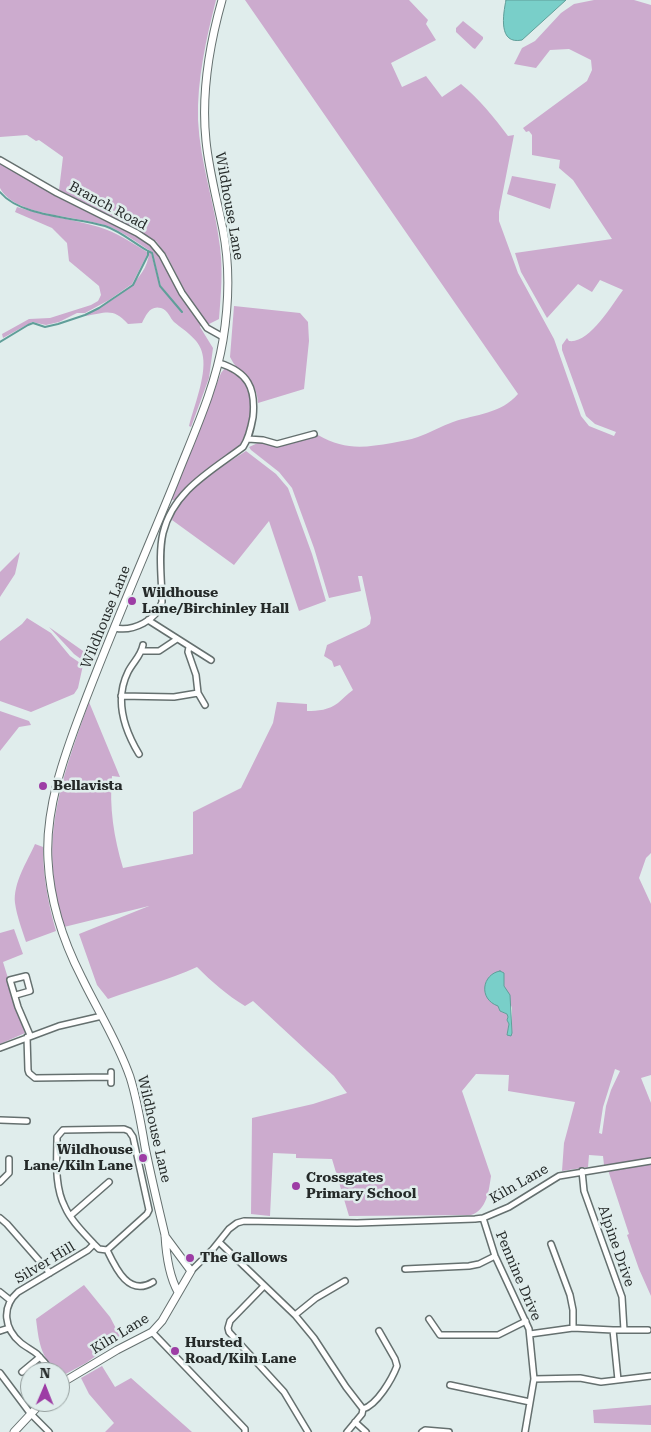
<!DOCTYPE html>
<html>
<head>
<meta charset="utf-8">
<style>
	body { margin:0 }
	#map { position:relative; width:651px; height:1432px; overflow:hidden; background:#e0edec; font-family:"Roboto Serif",serif }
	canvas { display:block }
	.north { position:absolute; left:20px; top:1362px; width:50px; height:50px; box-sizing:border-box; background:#e0edec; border:1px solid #959f9e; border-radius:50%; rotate:1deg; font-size:14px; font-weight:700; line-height:20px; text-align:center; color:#252a29 }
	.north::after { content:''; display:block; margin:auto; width:18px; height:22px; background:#9d3da5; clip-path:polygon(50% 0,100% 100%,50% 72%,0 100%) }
</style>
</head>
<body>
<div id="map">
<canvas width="651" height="1432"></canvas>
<div class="north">N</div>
</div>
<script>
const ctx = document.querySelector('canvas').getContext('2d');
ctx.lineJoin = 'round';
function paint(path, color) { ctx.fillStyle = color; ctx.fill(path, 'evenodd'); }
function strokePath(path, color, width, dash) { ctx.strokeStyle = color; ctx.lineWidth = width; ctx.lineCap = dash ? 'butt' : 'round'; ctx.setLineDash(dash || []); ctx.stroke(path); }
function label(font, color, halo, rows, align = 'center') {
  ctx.font = font + ' "Roboto Serif",serif'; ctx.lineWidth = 5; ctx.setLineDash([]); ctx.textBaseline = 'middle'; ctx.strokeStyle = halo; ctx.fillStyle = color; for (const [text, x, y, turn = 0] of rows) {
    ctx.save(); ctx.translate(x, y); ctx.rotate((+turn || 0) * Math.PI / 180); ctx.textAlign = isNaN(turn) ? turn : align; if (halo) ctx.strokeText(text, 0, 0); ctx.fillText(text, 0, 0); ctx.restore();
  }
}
paint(new Path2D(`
	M0,0H216C206,39 197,80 198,120C200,163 215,204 220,247C223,271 221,294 219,319L209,324L205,321L186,293L167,256L156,241L59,190L63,157L39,140L36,141L27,135L0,137Z
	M245,0H409L428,20L426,24L436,40L391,63L402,87L426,76L442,97L461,84C479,99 494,117 508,136L514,135L499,212V221L518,273L554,339L581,416L589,426L614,436L616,432L595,424L586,416L562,350V345L567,338L569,341C589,344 612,305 623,290L600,280L592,292L578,284L547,318L521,272L515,253L612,239L573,180L559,168L560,160L532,155V135L529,131L526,132L523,128L587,81L592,70L591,60L569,49L550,50L536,68L514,64L522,48L535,41L561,13L574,4L594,0H634L651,5V853L646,858L639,878L651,904V1075L641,1078L651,1103V1159L604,1165L603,1156L589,1155L588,1167L562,1171L564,1143L575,1102L508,1091L509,1075L476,1074L462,1091L491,1176C489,1190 487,1210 471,1215L349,1216L332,1159L296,1158V1154L273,1153L270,1216L251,1214L252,1118L313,1104L347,1093L334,1076L253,1001L245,1006C227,995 212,982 197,967C168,980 138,988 108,999L97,985L79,934L149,906L64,927C59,908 54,890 53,870C48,812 70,756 89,702L120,777L112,776C109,807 114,838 123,868L193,854V812L241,788L273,723L277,702L307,704V711C318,711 329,710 338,703C343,699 347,694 353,690L340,665L334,667L332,661L324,656L327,645L366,627L370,624L371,618L362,576H358L361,591L329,598L314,548L292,488L279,472L251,450L249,447L260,442L277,447L318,435C344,450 363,448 392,443C400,441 410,440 418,437C430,433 441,426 453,422C476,414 501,414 518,394ZM504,973V986L512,1008V1033L507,1035L509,1024L507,1020L508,1017L507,1014L500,1011L498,1006ZM615,1069L620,1071L611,1090L606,1106L602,1134L599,1133L603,1107Z
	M463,21L483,37V39L475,49L473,48L456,32V28Z
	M0,162L137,235L156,249L202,324L200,327L213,348L209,378L191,427L189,426C194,406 206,377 203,357C201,340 186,332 174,322C170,318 168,310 161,308C150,305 146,315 142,323L128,324C113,307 106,313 85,316C108,303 148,282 149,252L151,253L160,287L183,313L161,286L152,252C139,244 126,234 112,228C84,215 15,218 0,188Z
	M512,176L556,184L550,209L507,194Z
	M17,207C44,216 72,219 99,227C116,232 132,243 147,252V255L132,284L109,300L85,313H77L59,322L46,325L32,322L3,338L2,334L29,319L50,318L91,305L98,301L101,295L99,286L69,261L67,243L52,228L15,212Z
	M234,306L300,313L308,322L309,341L304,389L258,403C257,378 239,376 230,357Z
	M225,368C231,369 237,374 241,379C244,383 249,387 250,392C255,407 250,429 243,442C222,461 190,477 175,501L171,499L221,373Z
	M246,451L276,474L288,488L312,554L326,601L299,611L269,521L234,565L172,520L177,506L187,496L196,483Z
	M20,552L15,574L0,597V572Z
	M27,618L51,633L70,656L83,665L78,688L74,694L31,712L0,701V641L22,624Z
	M49,627L93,658L89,665L74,654Z
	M0,711L29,721L31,725L19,727L0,751Z
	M35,844L43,847C43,876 48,903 56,931L26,942C22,929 17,917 15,903C13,883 27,862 35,844Z
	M14,929L23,954L3,962L25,1033L0,1044V933Z
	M651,1164V1296L639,1269L627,1235L629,1234L608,1170Z
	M84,1285L110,1317L121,1338L86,1363L60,1377V1372H55C40,1352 39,1343 36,1319Z
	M102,1366L115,1387L131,1378L192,1432H105L114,1423L89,1394L81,1378Z
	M651,1405V1425L594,1423L593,1410Z`), '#ccabce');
const water = new Path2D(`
	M506,0H566L522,40C498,45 503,15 506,0Z
	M500,971L504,973V986L510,995L512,1033L511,1036L507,1035L509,1024L507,1020L508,1017L507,1014L500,1011L498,1006C478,999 482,974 500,971Z`);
paint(water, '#79cfc9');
strokePath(water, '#609e99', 1);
strokePath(new Path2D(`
	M0,192C20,217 75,217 105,226C120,231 134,243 148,251V255L133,285L99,308L85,315L58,324L45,327L33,323L28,325L0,342
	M148,251L152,253L160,286L182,312`), '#609e99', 2);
const street = new Path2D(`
	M0,160L57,193L137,233L152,243L162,255L182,293L207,328L223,337
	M248,439L263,440L277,444L314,434
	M148,620L211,660
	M115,628C133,632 157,620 162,602C162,580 158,555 163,533C173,491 211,471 243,447C249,438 251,428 253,417C256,388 248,372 219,363
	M189,647L188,652L196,675L198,693L205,705
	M142,651H159L177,639
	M121,696L174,697L198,693
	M139,754C124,729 114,700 128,672C133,662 141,656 143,645
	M16,995L30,991L26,976L10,980L18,1007L30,1035
	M27,1037L28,1070L29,1073L35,1078L111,1077
	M0,1048L59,1026L102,1016
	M111,1072V1083
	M0,1120L27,1121
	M582,1171L584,1191L622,1297L624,1330
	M0,1182L9,1173V1159
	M70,1216L109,1182
	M0,1218L7,1224L50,1273
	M483,1218L495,1256L529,1329L534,1379L525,1432
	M219,1242L295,1315L314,1338L346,1387L363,1409
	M551,1244L570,1295L573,1310V1328
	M107,1250L147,1214L149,1210L133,1137L129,1131L124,1129L63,1130L57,1137C57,1159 54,1186 65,1207C71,1221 84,1233 94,1244L99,1249L107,1250C116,1269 129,1297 153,1282
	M405,1269L469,1266L479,1264L495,1256
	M191,1271L213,1249L229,1229L237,1223L244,1221L357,1223L475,1219L483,1218L509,1207L559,1176L651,1161
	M264,1286L230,1321L228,1328L229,1332L284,1392L308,1432
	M0,1292L10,1300
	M295,1315L316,1298L345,1281
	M429,1319L440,1335H498L526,1321
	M613,1330L618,1380
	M0,1331L9,1328
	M152,1332L245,1429V1432
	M530,1334L573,1328L613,1330H648
	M22,1372L40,1357
	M52,1372C47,1365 43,1360 37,1354C32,1350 26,1347 21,1343C4,1329 1,1307 18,1292L88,1250L94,1244
	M0,1373L30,1413L49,1432
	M534,1379L580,1378L601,1382L651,1376
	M450,1385L530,1402
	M355,1422L366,1432
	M347,1432L362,1414L363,1409C377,1405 392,1379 397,1366L395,1359L379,1331
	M422,1432L425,1430L449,1432`);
const secondary = new Path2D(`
	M178,1292C169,1276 166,1253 165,1235C158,1206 151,1176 145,1147C141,1123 137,1099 130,1077C118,1042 98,1011 82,978C63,941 50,902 48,860C45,809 64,756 82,709C111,632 144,557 175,481C193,435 215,389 223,340C229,303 230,266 223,230C217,200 209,171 206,141C201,93 209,46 222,0
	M60,1384L117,1350L152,1332L162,1321L191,1271L165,1236
	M14,1432L42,1402`);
strokePath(street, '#65706f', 8);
strokePath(secondary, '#65706f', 9);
strokePath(street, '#fff', 5);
strokePath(secondary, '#fff', 7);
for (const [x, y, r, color] of [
	[132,601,5,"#9d3da5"],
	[43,786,5,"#9d3da5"],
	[143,1158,5,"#9d3da5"],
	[296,1186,5,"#9d3da5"],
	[190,1258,5,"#9d3da5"],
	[175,1351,5,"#9d3da5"]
]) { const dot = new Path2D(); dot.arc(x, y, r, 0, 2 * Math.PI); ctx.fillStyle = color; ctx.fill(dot); strokePath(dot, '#e0edec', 2); }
label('14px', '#252a29', '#e0edec', [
	["Branch Road",108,206,28],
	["Wildhouse Lane",229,206,80],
	["Wildhouse Lane",106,617,-68],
	["Wildhouse Lane",154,1129,77],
	["Kiln Lane",519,1184,-30],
	["Alpine Drive",616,1246,71],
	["Silver Hill",45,1263,-31],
	["Pennine Drive",518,1276,67],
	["Kiln Lane",120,1334,-31]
]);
label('bold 14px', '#252a29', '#e0edec', [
	["Wildhouse",142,593],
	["Lane/Birchinley Hall",142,609],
	["Bellavista",53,786],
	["Wildhouse",133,1150,"right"],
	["Lane/Kiln Lane",133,1166,"right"],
	["Crossgates",306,1178],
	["Primary School",306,1194],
	["The Gallows",200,1258],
	["Hursted",185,1343],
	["Road/Kiln Lane",185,1359]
], 'left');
</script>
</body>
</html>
